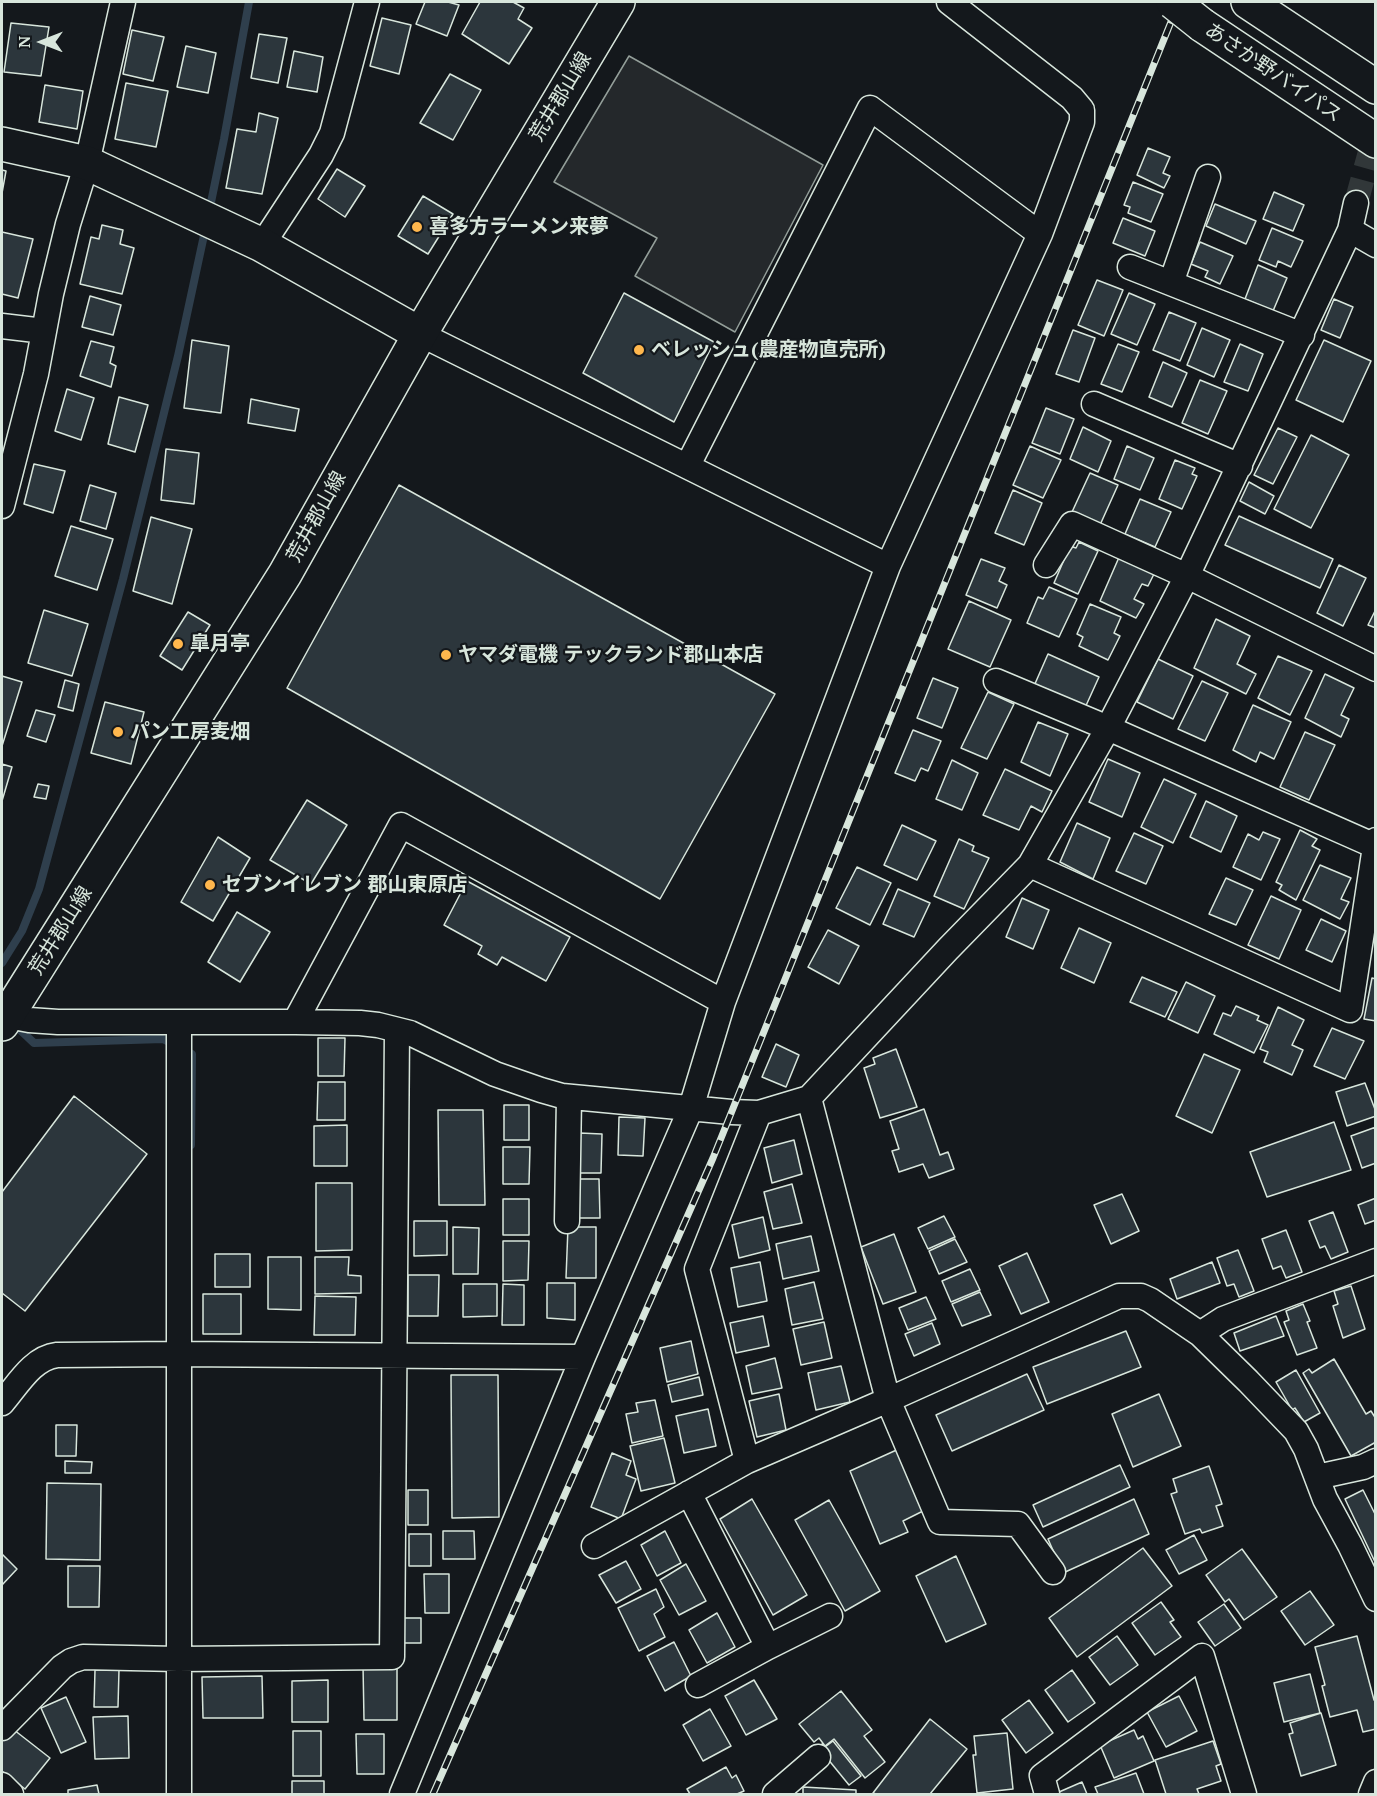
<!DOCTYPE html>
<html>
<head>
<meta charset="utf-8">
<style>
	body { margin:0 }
	#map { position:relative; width:1377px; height:1796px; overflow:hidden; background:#14181c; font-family:"PT Serif",serif }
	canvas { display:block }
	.frame { position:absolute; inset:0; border:3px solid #d8e6dc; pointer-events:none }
	.north { position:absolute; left:12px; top:12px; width:60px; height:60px; -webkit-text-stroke:4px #14181c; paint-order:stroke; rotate:270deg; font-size:16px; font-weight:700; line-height:24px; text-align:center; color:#d8e6dc }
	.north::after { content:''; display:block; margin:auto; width:21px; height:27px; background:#d8e6dc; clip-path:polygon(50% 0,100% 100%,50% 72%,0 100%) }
</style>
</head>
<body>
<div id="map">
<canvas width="1377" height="1796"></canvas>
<div class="frame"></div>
<div class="north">N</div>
</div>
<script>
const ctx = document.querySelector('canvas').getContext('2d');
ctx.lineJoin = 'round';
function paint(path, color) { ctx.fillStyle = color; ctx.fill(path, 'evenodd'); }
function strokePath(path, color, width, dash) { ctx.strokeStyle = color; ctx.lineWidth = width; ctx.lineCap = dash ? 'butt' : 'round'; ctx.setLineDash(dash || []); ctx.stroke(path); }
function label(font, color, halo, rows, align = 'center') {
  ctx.font = font + ' "PT Serif","Noto Sans JP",serif'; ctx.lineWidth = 4.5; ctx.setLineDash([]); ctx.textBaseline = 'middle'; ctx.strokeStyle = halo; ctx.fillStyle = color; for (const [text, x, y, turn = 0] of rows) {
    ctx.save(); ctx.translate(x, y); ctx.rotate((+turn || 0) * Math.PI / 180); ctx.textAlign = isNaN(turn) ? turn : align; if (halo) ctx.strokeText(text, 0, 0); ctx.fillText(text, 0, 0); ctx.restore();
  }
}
const parking = new Path2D(`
	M629,56L823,165L735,332L635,276L657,238L554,182Z`);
paint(parking, '#24282b');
strokePath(parking, '#939e99', 1.5);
strokePath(new Path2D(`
	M209,212L224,139L249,2
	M2,963L22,931L39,889L123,579L178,356L206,226
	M15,1025L34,1043L163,1039L192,1054L191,1145`), '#2f3f4d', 8);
const building = new Path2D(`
	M425,2H448L459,5L447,36L416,24Z
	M480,2H513L524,8L518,19L532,28L509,64L462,34Z
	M382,18L411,25L399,74L370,66Z
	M11,23L49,27L41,76L4,72Z
	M132,30L164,37L153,81L123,74Z
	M259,34L287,38L278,83L251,78Z
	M186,46L216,53L208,93L177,87Z
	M294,51L323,57L317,92L287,87Z
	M450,74L481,90L453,140L420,123Z
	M126,83L168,91L156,147L115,139Z
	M45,85L83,91L77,129L39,122Z
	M259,113L278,118L262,194L226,188L237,129L256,132Z
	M1148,148L1170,157L1163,173L1170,176L1164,188L1137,175Z
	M337,169L365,186L345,217L318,199Z
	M2,170L6,171L2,193Z
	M1133,182L1163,194L1151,222L1128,213L1130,207L1124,205Z
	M1274,192L1304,205L1293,231L1263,219Z
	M423,196L453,214L428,254L398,236Z
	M1215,204L1256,221L1246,244L1206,226Z
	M1123,218L1155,231L1145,256L1113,243Z
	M102,225L123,230L120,244L134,248L122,294L80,284L91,237L99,239Z
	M1272,228L1303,241L1291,267L1278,261L1276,267L1259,260Z
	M2,232L33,239L18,298L2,294Z
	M1200,242L1233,256L1220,284L1205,277L1208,271L1191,264Z
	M1258,265L1287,278L1273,311L1245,299Z
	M1097,280L1123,290L1104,336L1078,325Z
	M624,293L714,342L674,422L583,373Z
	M1129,293L1155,304L1137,345L1111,334Z
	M90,296L121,305L113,335L82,327Z
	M1334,299L1353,307L1340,338L1321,330Z
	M1169,312L1196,323L1180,361L1153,350Z
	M1202,328L1230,340L1214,377L1187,365Z
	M1073,330L1095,338L1079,382L1056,374Z
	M192,340L229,346L221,413L184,408Z
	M1324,340L1371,361L1343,422L1296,400Z
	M91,341L114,347L110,363L116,366L111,387L80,376Z
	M1118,344L1139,352L1122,392L1101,384Z
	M1240,344L1263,354L1248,391L1224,382Z
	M1163,362L1187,373L1172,407L1149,397Z
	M1200,380L1227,391L1208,434L1182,423Z
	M67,389L94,398L81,440L55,431Z
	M119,397L148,405L135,452L108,444Z
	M251,399L299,409L295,431L248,423Z
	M1046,408L1074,419L1060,454L1032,443Z
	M1083,427L1111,441L1098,472L1070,459Z
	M1278,428L1297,437L1273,484L1254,475Z
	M1311,435L1349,455L1311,528L1274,509Z
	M1030,446L1061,460L1043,498L1013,485Z
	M1127,446L1154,458L1140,490L1114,479Z
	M166,449L199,453L194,504L161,500Z
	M1175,460L1195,468L1192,474L1197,476L1182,509L1159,499Z
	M34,464L65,471L53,513L24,504Z
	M1090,473L1118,485L1100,525L1072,512Z
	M1249,482L1274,496L1265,514L1240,501Z
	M90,485L116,493L106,529L80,521Z
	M399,485L775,694L660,899L287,688Z
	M1013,490L1042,503L1024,545L995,533Z
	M1140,499L1171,512L1155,547L1125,534Z
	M1239,516L1333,559L1320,588L1225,545Z
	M151,517L192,529L172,604L133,591Z
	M71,526L113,539L97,590L55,576Z
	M1079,542L1098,551L1078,594L1054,583L1070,546L1076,548Z
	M1120,555L1155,572L1148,586L1142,584L1134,599L1144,604L1136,618L1100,601Z
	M981,559L1005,568L999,581L1007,585L997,608L966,595Z
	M1339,565L1366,578L1343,626L1317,613Z
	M1049,587L1077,599L1059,637L1027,623L1038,597L1043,599Z
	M969,601L1011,620L990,667L948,649Z
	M1090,604L1121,617L1114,633L1120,636L1108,660L1079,646L1083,637L1077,634Z
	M1376,609V628L1368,625Z
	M44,610L88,624L72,676L28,663Z
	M188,612L210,625L182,670L160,656Z
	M1216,619L1250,636L1237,664L1256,674L1246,694L1194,668Z
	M1048,654L1099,677L1084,710L1034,686Z
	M1278,656L1312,671L1290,715L1258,698Z
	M1158,659L1193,676L1173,719L1137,702Z
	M1325,674L1354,688L1341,715L1349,719L1341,737L1305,718Z
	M2,676L22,682L2,746Z
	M933,678L958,688L942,728L917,718Z
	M65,680L79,684L73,711L58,707Z
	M1202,681L1228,693L1205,741L1178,729Z
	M988,692L1014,704L987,759L961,748Z
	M105,702L144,712L131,764L91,753Z
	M1253,705L1291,722L1274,759L1260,752L1256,762L1233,750Z
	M36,710L55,715L46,742L27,736Z
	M1038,722L1068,734L1050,776L1021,762Z
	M913,730L941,741L928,771L921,768L915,781L895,773Z
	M1305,732L1335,745L1309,800L1280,787Z
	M1108,759L1140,773L1122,817L1089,802Z
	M952,760L978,773L962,810L936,799Z
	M2,764L12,767L2,801Z
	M1005,769L1052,791L1042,812L1031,806L1019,830L983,815Z
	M1164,779L1196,794L1173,843L1141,827Z
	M38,784L49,786L46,799L34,797Z
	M307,800L347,825L311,884L270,860Z
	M1206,801L1237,816L1221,852L1190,837Z
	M1077,823L1110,838L1093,879L1060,862Z
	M902,825L936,841L917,880L884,865Z
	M1300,830L1317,839L1312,846L1320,850L1296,900L1279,890L1282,885L1276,882Z
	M1263,832L1280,839L1261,880L1233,867L1248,834L1259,840Z
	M1134,833L1163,846L1146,884L1116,871Z
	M218,837L250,858L213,921L181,902Z
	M959,839L974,846L972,851L989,858L964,909L934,896Z
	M1320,865L1351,878L1341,899L1349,902L1340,919L1303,900Z
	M857,867L891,883L870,925L836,908Z
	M1226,878L1253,890L1236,925L1209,914Z
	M467,881L570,937L546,981L502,957L497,965L478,954L482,946L444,925Z
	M898,889L930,903L914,937L883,924Z
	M1271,896L1301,910L1279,959L1248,945Z
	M1022,898L1049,910L1033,949L1006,937Z
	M237,912L270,932L240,982L208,962Z
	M1321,919L1346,931L1332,962L1306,950Z
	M1079,928L1111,943L1094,983L1061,968Z
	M828,930L859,946L839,984L808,967Z
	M1142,977L1177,992L1165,1017L1130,1002Z
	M1372,978L1376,979V1021L1364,1019Z
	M1186,982L1215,996L1198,1033L1168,1019Z
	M1236,1006L1259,1016L1257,1020L1268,1025L1254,1053L1214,1034L1223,1013L1231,1016Z
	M1278,1007L1304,1020L1292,1045L1303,1050L1292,1075L1264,1062L1268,1052L1260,1049Z
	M1332,1028L1364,1041L1345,1079L1314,1066Z
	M318,1038H345L344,1076H318Z
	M776,1044L799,1055L786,1087L762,1077Z
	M896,1049L917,1107L880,1118L864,1068L875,1064L873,1058Z
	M1204,1054L1240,1070L1212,1133L1176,1116Z
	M318,1082H345V1120H317Z
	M1365,1083L1376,1112V1116L1347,1126L1336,1092Z
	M74,1096L147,1154L25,1311L2,1293V1192Z
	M504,1105H529V1140H504Z
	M924,1109L940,1155L948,1152L954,1169L929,1178L923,1164L899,1172L892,1151L899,1149L890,1121Z
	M438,1110H483L485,1205H439Z
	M619,1117L645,1118L643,1156L618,1155Z
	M1334,1122L1351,1170L1267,1197L1250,1152Z
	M347,1125V1166H314V1126Z
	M1376,1127V1163L1362,1168L1351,1136Z
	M580,1133L602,1134L601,1173H579Z
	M794,1140L802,1174L772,1183L764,1148Z
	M503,1147H530L529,1184H503Z
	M579,1179H599L600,1218H578Z
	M316,1183H352V1250L316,1251Z
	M792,1184L802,1223L773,1229L764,1192Z
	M1122,1194L1139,1231L1111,1244L1094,1205Z
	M1376,1198V1220L1365,1224L1358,1205Z
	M503,1199H529V1235H503Z
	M1333,1212L1348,1252L1331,1259L1325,1246L1320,1248L1309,1221Z
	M944,1216L955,1237L928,1249L918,1228Z
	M763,1217L770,1250L739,1258L732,1225Z
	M414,1221H447V1255L414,1256Z
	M453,1227L479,1228L478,1274H453Z
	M568,1227H596V1278H566Z
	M1286,1230L1302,1272L1286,1278L1281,1266L1273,1269L1262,1239Z
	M894,1234L916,1292L883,1304L861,1247Z
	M811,1236L819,1271L783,1279L776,1244Z
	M955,1239L967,1262L939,1274L929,1251Z
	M503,1241H529L528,1280L503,1281Z
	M1238,1250L1254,1291L1239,1297L1234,1284L1227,1286L1217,1258Z
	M1027,1253L1049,1302L1021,1314L999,1266Z
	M215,1254H250V1287H215Z
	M268,1257H301V1310L268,1309Z
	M315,1257H349L348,1275L361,1276V1293L315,1294Z
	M760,1262L767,1301L738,1307L731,1268Z
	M1212,1262L1220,1283L1177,1299L1170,1279Z
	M970,1269L980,1290L951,1302L942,1281Z
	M408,1275H439L438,1316H408Z
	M814,1282L823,1319L792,1325L785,1289Z
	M547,1283H575V1320L547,1318Z
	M463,1284H497V1316L463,1317Z
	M503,1284L524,1285V1325H502Z
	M1351,1286L1365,1329L1343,1338L1333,1306L1338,1304L1334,1291Z
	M980,1292L991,1315L962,1326L952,1304Z
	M203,1294H241V1334H203Z
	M315,1296L356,1297L355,1335H314Z
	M926,1297L936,1319L908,1330L899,1308Z
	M1303,1304L1310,1321L1307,1322L1317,1348L1297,1355L1284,1322L1289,1320L1286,1311Z
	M763,1316L769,1346L736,1353L730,1323Z
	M1276,1316L1284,1336L1240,1351L1234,1333Z
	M824,1322L832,1358L801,1365L793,1329Z
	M932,1323L940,1344L914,1356L905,1334Z
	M1126,1331L1141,1367L1047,1404L1033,1367Z
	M691,1341L698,1374L667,1382L660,1348Z
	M775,1358L782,1388L752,1394L746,1366Z
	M1334,1359L1366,1414L1371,1411L1376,1419V1442L1351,1456L1303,1373L1309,1369L1312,1373Z
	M841,1366L850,1402L816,1410L808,1373Z
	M1296,1370L1320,1413L1304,1422L1295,1408L1292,1410L1276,1382Z
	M1027,1374L1044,1410L952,1451L936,1415Z
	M451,1375H498L499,1517L452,1518Z
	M699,1377L703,1395L672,1402L668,1385Z
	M779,1394L786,1430L757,1437L749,1401Z
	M1159,1394L1181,1446L1133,1467L1112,1414Z
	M655,1400L663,1436L632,1443L626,1414L638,1412L636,1403Z
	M708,1409L716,1446L684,1453L676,1416Z
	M56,1425H77L76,1456H56Z
	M664,1438L675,1483L641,1491L630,1446Z
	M901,1448L927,1509L903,1521L908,1532L880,1544L850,1471Z
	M612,1453L631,1461L626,1475L636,1479L621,1519L591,1507Z
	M65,1461L92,1462L91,1473H65Z
	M1120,1465L1130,1487L1043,1527L1033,1505Z
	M1209,1466L1222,1504L1216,1506L1223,1526L1202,1533L1200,1529L1185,1534L1171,1494L1177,1492L1173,1479Z
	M47,1483L101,1484L100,1560L46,1559Z
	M408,1490H428V1525H408Z
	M1363,1490L1376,1516V1564L1345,1499Z
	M752,1499L807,1595L773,1615L720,1519Z
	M1134,1499L1149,1534L1063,1573L1048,1539Z
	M829,1500L880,1591L845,1611L795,1520Z
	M443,1531H474L475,1559H443Z
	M665,1531L681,1563L657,1576L641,1545Z
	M409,1534H431V1566H409Z
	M1194,1535L1207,1560L1179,1574L1166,1550Z
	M1143,1548L1172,1586L1077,1657L1049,1618Z
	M1242,1549L1277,1597L1244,1620L1229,1599L1225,1602L1206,1575Z
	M2,1554L17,1569L2,1585Z
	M956,1556L986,1624L946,1642L916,1576Z
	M626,1561L641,1589L616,1603L599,1575Z
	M686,1564L706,1601L679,1615L660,1580Z
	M68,1566H100L99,1607H68Z
	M424,1574H449V1613H425Z
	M656,1589L664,1607L654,1614L665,1637L639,1651L618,1608Z
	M1310,1591L1334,1625L1305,1645L1281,1611Z
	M1161,1602L1174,1620L1170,1622L1181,1637L1155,1655L1132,1623Z
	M1224,1604L1241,1628L1215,1646L1198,1622Z
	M717,1613L735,1647L707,1663L689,1630Z
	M404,1618H421V1643H404Z
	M1117,1636L1138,1665L1110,1685L1089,1657Z
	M1357,1636L1374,1700L1376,1699V1729L1363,1732L1357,1710L1330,1717L1322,1686L1325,1685L1315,1647Z
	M674,1642L691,1676L665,1691L647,1656Z
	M363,1665H397V1720H364Z
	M95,1670H119L118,1707H94Z
	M1072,1670L1095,1703L1068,1722L1045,1690Z
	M1310,1674L1320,1713L1284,1722L1274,1683Z
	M262,1676L263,1718H203L202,1677Z
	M328,1680V1722H292V1681Z
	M754,1680L777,1719L746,1735L725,1696Z
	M841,1691L872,1730L864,1736L885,1762L865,1778L834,1739L825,1746L819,1738L814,1742L799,1724Z
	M1179,1696L1197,1731L1166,1747L1147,1712Z
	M66,1697L86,1742L61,1753L41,1708Z
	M1029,1700L1053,1733L1026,1753L1002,1720Z
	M710,1709L731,1746L703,1761L683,1725Z
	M1321,1713L1336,1765L1301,1776L1289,1734L1293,1733L1290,1723Z
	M128,1716L129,1758L95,1759L93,1717Z
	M930,1719L967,1749L930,1794H876L873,1793Z
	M9,1726L50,1758L25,1789L2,1771V1736Z
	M1134,1730L1138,1739L1143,1736L1154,1761L1114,1778L1100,1745Z
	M293,1731H321V1776H293Z
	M1007,1733L1013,1789L977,1793L973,1755H976L974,1736Z
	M356,1734H384V1774H357Z
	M833,1741L861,1776L849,1785L818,1747L822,1744L825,1747Z
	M1213,1741L1221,1764L1216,1766L1221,1781L1197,1789L1199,1794H1166L1155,1760Z
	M726,1767L732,1778L736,1775L744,1791L737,1794H690L687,1789Z
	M1136,1773L1144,1794H1098L1095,1787Z
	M292,1781H324V1794H292Z
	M1082,1782L1087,1794H1060L1059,1792Z
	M97,1785L99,1794H68V1790Z
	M803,1787L856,1790V1794H803Z`);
paint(building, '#2c363c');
strokePath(building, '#d8e6dc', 1.5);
strokePath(new Path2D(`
	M1356,203L1376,130`), '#313739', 24, [24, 12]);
const street = new Path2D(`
	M1350,230L1376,245
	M262,245L321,155L332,133L367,2
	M1130,267L1302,335
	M1171,283L1208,177
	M2,326L44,331
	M420,334L888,566
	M1094,404L1240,466
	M688,465L870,108L1040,234
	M2,506L36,374L51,294L68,224L87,163L123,2
	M1046,565L1072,524L1187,576L1376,669
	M996,681L1108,728L1375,846
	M1030,865L1350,1010L1376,840
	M8,1016L29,1020L58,1022H295L360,1023L378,1025L410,1033L495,1074L541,1090L562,1096L731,1112L759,1113L809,1098L888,1400L1119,1296H1141L1150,1300L1200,1334L1248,1381L1296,1431L1306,1449L1325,1499L1350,1545L1376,1599
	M295,1022L401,825L723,1002
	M809,1098L948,949L1030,865L1108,728L1187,576L1350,230L1356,203
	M567,1221L569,1097
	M1200,1334L1223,1319L1376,1261
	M2,1403C17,1386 32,1358 57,1355L178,1354L583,1357
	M747,1461L697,1269L759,1113
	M1317,1477L1363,1467L1376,1461
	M689,1493L768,1647L698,1685
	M594,1546L747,1461L888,1400L940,1522L1018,1524L1053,1572
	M768,1647L830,1616
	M2,1728L62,1667L71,1661L83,1657L178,1659L392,1657L397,1030
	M2,1785L11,1794
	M179,1794V1022
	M402,1794L583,1357L691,1108L723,1002L888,566L1040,234L1082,122V110L1072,98L949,2
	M775,1794L818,1757
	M1047,1794L1042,1776L1202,1656L1244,1794
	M1371,1794L1376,1782`);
const secondary = new Path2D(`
	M2,144L87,163L262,245L420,334
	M2,1024L285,574L420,334L618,2`);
const highway = new Path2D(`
	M1248,2L1376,87
	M1202,25L1376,141`);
strokePath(street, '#d8e6dc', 27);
strokePath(secondary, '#d8e6dc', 36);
strokePath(highway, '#d8e6dc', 36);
strokePath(street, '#14181c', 24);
strokePath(secondary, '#14181c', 33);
strokePath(highway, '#14181c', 33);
const rail = new Path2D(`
	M433,1794L713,1158L1179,2`);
strokePath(rail, '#d8e6dc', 7);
strokePath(rail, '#14181c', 4.5, [14]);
const highwayBridge = new Path2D(`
	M1173,2L1202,25`);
strokePath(highwayBridge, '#d8e6dc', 36, []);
strokePath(highwayBridge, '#14181c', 33);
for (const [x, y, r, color] of [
	[417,227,6,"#ffb74d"],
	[639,350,6,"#ffb74d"],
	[178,644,6,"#ffb74d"],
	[446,655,6,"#ffb74d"],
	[118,732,6,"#ffb74d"],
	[210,885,6,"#ffb74d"]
]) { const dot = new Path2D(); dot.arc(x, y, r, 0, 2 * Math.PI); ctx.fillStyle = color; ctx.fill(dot); strokePath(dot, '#14181c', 2); }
label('20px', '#d8e6dc', '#14181c', [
	["あさか野バイパス",1273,73,34],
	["荒井郡山線",561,97,-59],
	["荒井郡山線",317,517,-61],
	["荒井郡山線",61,931,-58]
]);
label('bold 20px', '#d8e6dc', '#14181c', [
	["喜多方ラーメン来夢",429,227],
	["ベレッシュ(農産物直売所)",651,350],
	["皐月亭",190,644],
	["ヤマダ電機 テックランド郡山本店",458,655],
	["パン工房麦畑",130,732],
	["セブンイレブン 郡山東原店",222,885]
], 'left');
</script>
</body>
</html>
